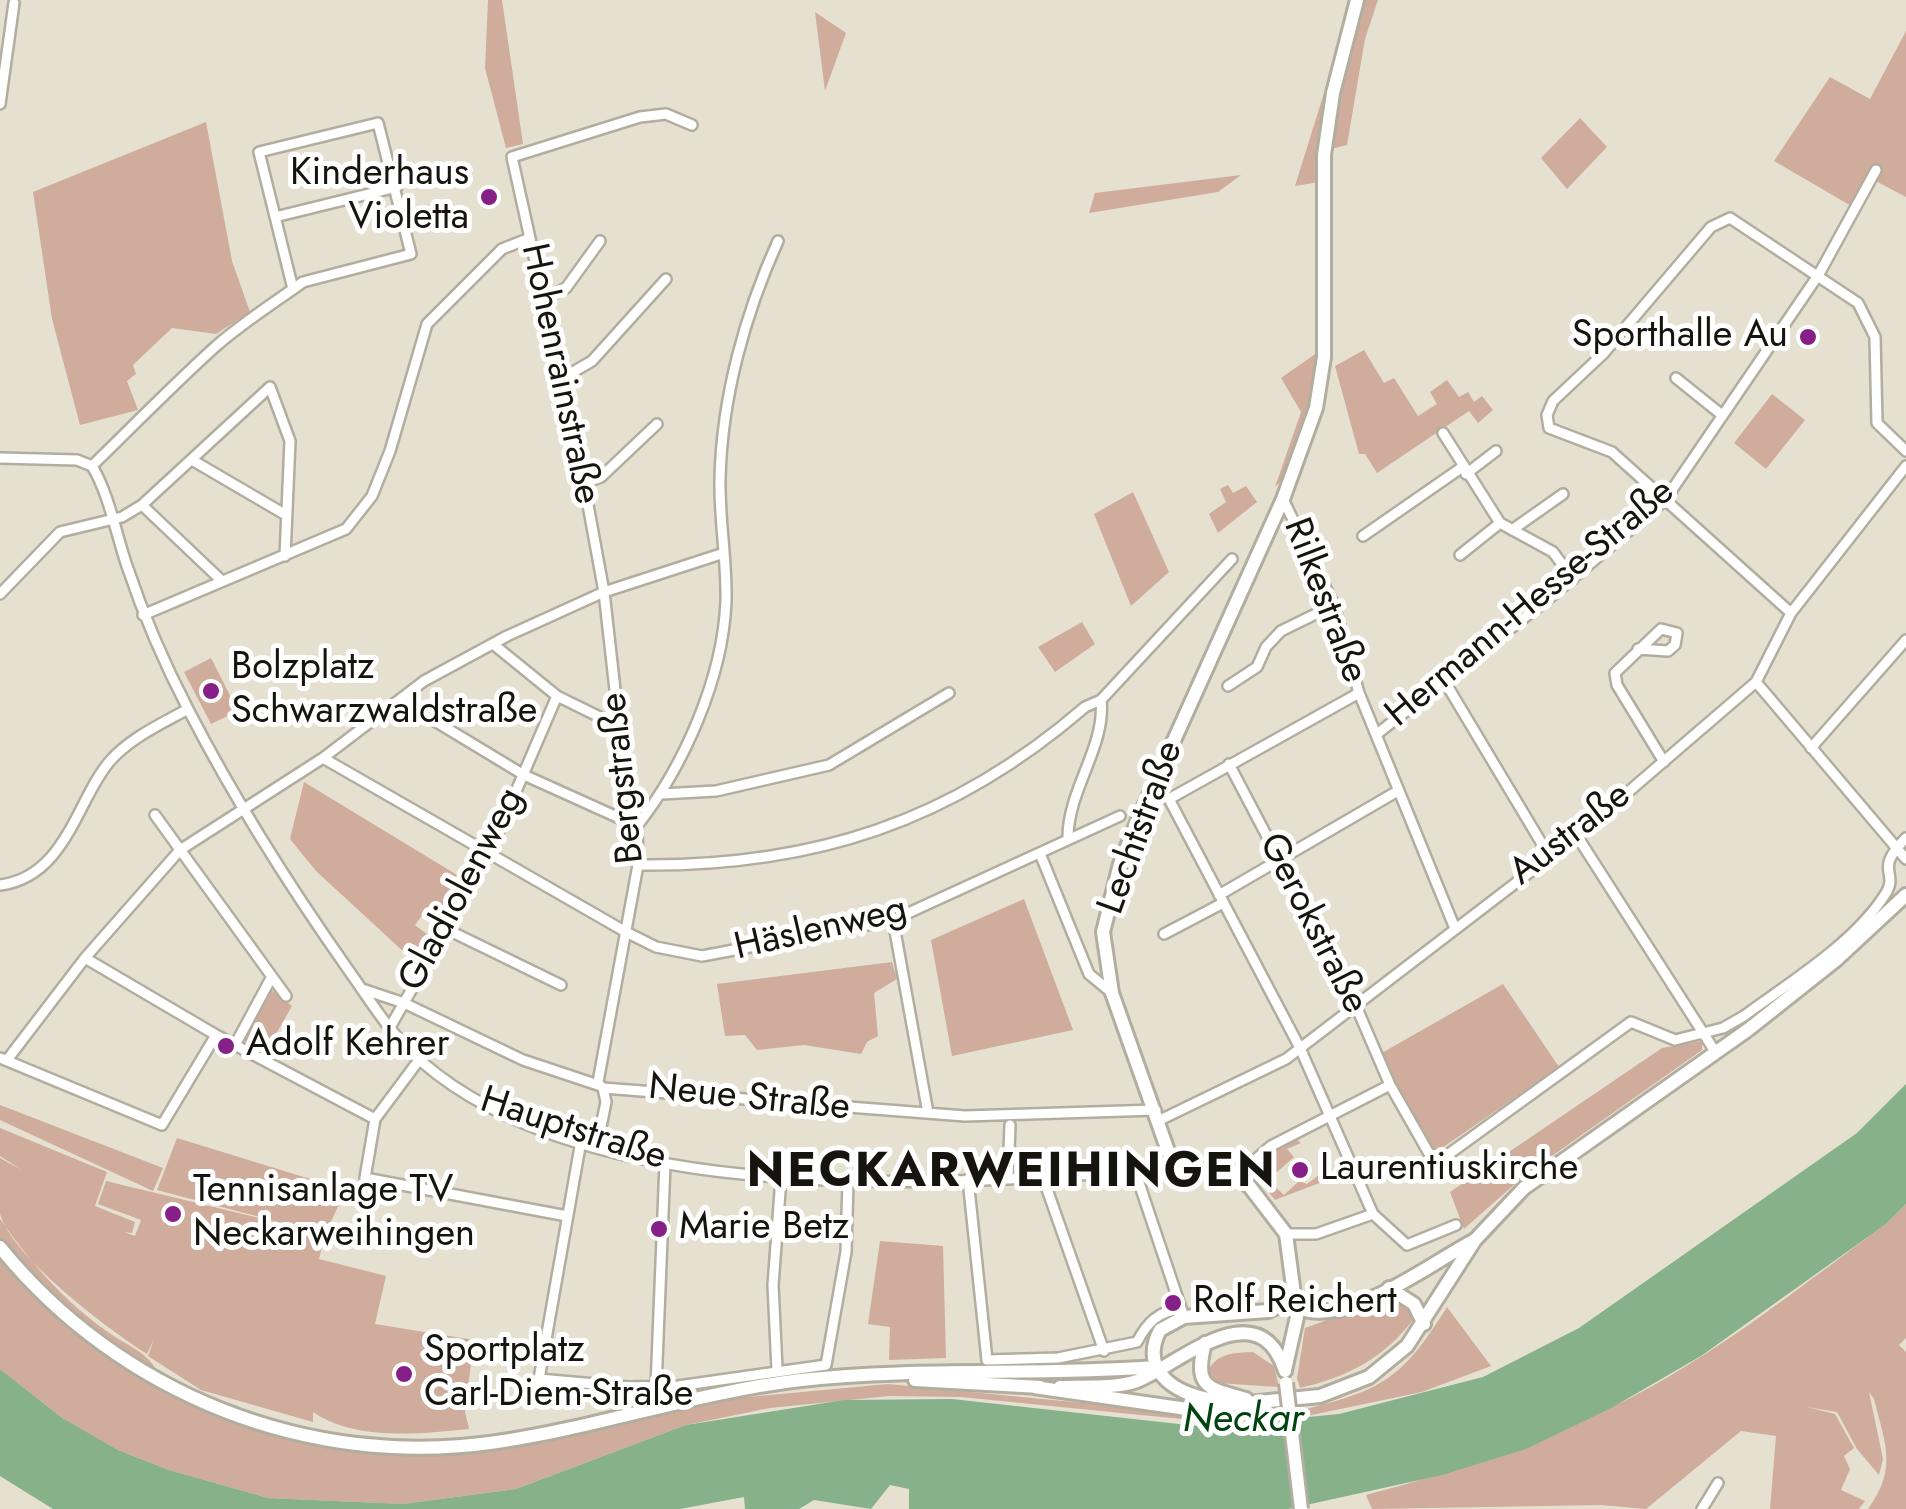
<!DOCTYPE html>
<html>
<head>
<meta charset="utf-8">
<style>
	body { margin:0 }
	canvas { display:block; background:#e5e0d0 }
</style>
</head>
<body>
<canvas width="1906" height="1509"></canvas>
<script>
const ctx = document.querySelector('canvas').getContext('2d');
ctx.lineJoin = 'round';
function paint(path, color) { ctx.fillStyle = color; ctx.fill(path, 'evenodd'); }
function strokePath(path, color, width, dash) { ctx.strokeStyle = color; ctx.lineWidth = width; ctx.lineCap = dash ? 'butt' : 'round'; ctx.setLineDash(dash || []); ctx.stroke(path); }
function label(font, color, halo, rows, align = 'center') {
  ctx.font = font + ' Jost,sans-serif'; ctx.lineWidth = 10; ctx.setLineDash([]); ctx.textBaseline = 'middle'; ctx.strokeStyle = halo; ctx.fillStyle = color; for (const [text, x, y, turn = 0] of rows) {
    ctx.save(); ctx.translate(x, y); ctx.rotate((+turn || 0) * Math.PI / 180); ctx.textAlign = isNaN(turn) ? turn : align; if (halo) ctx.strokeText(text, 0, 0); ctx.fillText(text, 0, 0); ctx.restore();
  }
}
paint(new Path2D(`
	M488,0H502L523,144L506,148L485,68Z
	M1361,0H1378L1365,39L1347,145L1331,149L1338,94Z
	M815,12L846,33L825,91Z
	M1348,16L1319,182L1295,186Z
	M1906,31V197L1870,178L1853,207L1774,161L1830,77L1870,99Z
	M1580,118L1607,147L1567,189L1541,158Z
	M206,122L232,261L250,312L216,334L172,328L133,365L136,374L127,381L138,410L80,425L52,319L33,192Z
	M1241,175L1218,192L1089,213L1095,193Z
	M1321,350C1316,394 1308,457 1275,487L1301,412L1281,378Z
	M1364,350L1384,383L1394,378L1418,416L1437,404L1430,392L1447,380L1459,397L1468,392L1474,402L1482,396L1493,410L1478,423L1469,411L1377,473L1365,454H1359L1335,366Z
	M1772,394L1805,420L1766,469L1734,443Z
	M1228,485L1233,493L1246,486L1257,502L1218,533L1209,514L1226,502L1220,489Z
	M1133,492L1169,572L1131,606L1094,514Z
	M1082,622L1095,644L1055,672L1038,647Z
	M211,658L238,711L211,724L184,672Z
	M304,782L467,881L447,916L429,906L415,925L432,938L418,965L316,871L290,839Z
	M1024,899L1073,1030L952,1056L931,940Z
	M892,962L897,979L874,993L878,1036L867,1042L861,1054L804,1045L757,1050L745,1035L725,1036L717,984Z
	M1503,984L1559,1067L1432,1155L1380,1054Z
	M270,989L292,1006L264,1055L246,1044L244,1037Z
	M1702,1041V1050L1525,1175L1464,1229L1450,1192L1662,1048Z
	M0,1105L163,1168L153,1191L0,1120Z
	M0,1128L107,1172L95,1206L135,1222L132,1233L124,1232L135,1236L141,1220L98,1204L106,1181L313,1231L157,1190L177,1138L346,1190L325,1234L319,1259L386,1276L375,1324L474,1340L465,1412L469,1429C420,1434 355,1441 313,1412V1422L201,1390L148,1356L154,1339L147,1354C109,1330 12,1257 0,1214C0,1198 0,1175 0,1158L22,1170L0,1156Z
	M1294,1137L1301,1143L1287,1149L1294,1157L1268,1180L1284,1195L1299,1181L1307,1184L1319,1175L1322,1182L1275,1200L1254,1174L1266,1156Z
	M1906,1204V1338L1899,1345L1906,1352V1509H1868C1898,1468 1885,1444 1874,1399L1869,1392L1883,1459L1879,1475L1857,1449L1837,1412L1807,1407L1835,1414L1854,1448L1844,1456L1850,1469L1841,1490L1865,1501L1859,1509H1770L1776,1436L1741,1431L1646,1509L1601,1505L1372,1509L1366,1495C1450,1473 1534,1445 1612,1407C1710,1360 1798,1288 1886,1224Z
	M0,1219C30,1262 65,1302 108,1332C124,1344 148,1352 156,1370C94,1335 47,1290 0,1238Z
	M880,1241L943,1246L946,1358L889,1360L890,1327L868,1324Z
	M0,1257L60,1318L169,1394L236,1423L325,1446L416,1454L543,1443L716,1400L888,1384L1145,1409L1281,1412L1282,1419L1211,1422L961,1397L889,1396L770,1408L686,1425L516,1489L403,1504L268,1498L169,1470L118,1450L61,1417L0,1369Z
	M1393,1296L1415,1317C1386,1357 1348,1377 1300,1388L1297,1378L1305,1328Z
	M1447,1307L1491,1366L1422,1392L1302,1417V1410C1383,1390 1402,1379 1447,1307Z
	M1253,1352L1274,1366L1279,1387L1216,1383L1206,1374C1216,1353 1232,1353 1253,1352Z`), '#d0ac9d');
paint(new Path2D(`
	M1906,1084V1204L1886,1224L1701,1356L1613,1407L1526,1449L1442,1475L1288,1509H909V1489L890,1485L871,1509L814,1500L799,1509H745L744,1497L680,1509H53L0,1476V1369L61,1417L118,1450L169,1470L268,1498L403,1504L516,1489L686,1425L844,1400L952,1399L1206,1427L1339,1414L1483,1377L1579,1328L1857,1133Z`), '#87b189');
const street = new Path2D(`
	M0,104L14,3
	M275,217L397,187
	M546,298L566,288L600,241
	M1676,378L1722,415
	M561,379L592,361L666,279
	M1443,433L1500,523L1553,552L1573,579
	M0,458L77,460L92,466C109,494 116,534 127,566C144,617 164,663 189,711C236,802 288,884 347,968C370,1000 391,1036 422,1062C595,1212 959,1185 1174,1168
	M192,460L286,515
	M92,466C133,426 173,385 215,347C242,323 274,303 303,282L411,254L378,123L259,152L293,289
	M1466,474L1496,451
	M584,483L601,477L657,424
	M1283,499L1334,605L1359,693L1454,926
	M142,505L221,580
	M1512,530L1563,494
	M1363,536L1461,468
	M1460,555L1500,523
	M0,594L60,532L122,517L142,505L270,387L290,441L285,556
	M1791,613L1612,452L1549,428L1547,415L1553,401L1603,354L1711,227L1730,218L1858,303L1875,337L1877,423L1906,451
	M143,615L346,529L372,496L390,451L427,324L502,249L530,238
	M493,644L557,696L620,727
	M1638,649L1668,651L1675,645L1677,633L1661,629L1615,673L1617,685L1664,762
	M1445,682L1548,854
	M1756,682L1906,859
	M1228,686L1257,667L1266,647L1281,631L1334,605
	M1359,693L1169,799L1300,1048L1373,1214L1407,1245L1456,1225
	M400,700L524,775L637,826
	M1377,734L1553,595L1665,500L1819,274L1876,170
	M1811,748L1906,640
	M323,758L626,932L656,947L702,956L893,920L1120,816
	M1229,764L1356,1006L1390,1085L1435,1164L1631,1022L1675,1040L1723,1028L1744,1016C1790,982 1855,943 1886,893C1899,871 1873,871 1906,838
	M662,794L716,791L829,765L949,693
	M155,815L286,996
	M637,826C684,766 723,678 726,601C727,560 719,519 720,478C722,397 745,314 778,241
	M1577,836L1716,1053
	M1068,837C1068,790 1106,746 1101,700
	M1041,856L1089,974L1112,993
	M638,865C813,867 952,822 1085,707L1101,700L1232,559
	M0,885C66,877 77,799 110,761C130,738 161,724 188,709
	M1219,895L1396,792
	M893,920L928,1113
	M448,930L561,985
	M1164,934L1223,903
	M85,958L216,1035L375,1119
	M362,989L404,1003L523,1060L601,1086
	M389,1029L489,854L557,696
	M235,1045L270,980
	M0,1058L162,1125L216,1035
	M7,1060L85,958L180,850L323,758L424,681L507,636L604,592L724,553
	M419,1060L375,1119L365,1178L567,1216
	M598,1082L638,865L637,826L623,761L604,592L584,483L512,157L640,117L666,114L692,125
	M603,1088L965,1116L1156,1110
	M1160,1120L1286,1059L1577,836L1756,682L1791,613L1906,466
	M597,1146L606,1102L603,1088
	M1135,1171L1182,1311
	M1042,1175L1104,1351
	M1238,1175L1271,1146L1390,1085
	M1008,1178L1010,1125
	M968,1179L987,1360L1058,1358L1137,1342C1147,1323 1158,1311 1181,1309
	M1286,1234H1316L1373,1214
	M777,1369L773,1285L781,1178
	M539,1379L581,1141
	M530,1382L539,1379L629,1387L678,1386L826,1365L846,1252L848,1181
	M656,1387L665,1164
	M1702,1509L1718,1483`);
const secondary = new Path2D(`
	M0,1247C119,1394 309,1470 497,1442C599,1427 698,1392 801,1380C919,1367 1038,1376 1156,1367
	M1389,1288L1414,1304L1424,1324
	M1297,1307C1346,1330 1430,1263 1475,1240
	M1205,1343C1193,1388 1208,1388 1246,1399
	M1285,1370L1297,1317L1286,1234L1250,1187L1229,1170L1174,1168L1112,993L1103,932L1120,864L1138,820L1283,499L1316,408L1324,357V155L1333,93L1357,0
	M915,1380L1040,1387
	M1034,1387L1187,1409L1320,1396L1369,1377L1407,1346L1475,1240L1524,1188L1749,1029L1836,960L1906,895
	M1060,1387C1084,1386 1114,1389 1137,1381C1178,1365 1259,1288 1285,1371
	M1219,1400C1181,1398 1137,1373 1160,1330L1184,1317L1268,1311L1296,1298`);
strokePath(street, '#b2ae9f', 14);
strokePath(secondary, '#b2ae9f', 18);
strokePath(street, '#fff', 9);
strokePath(secondary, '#fff', 12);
const secondaryBridge = new Path2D(`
	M1286,1383L1301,1509`);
strokePath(secondaryBridge, '#b2ae9f', 18, []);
strokePath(secondaryBridge, '#fff', 12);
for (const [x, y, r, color] of [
	[489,197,10,"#862088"],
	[1808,337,10,"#862088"],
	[211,691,10,"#862088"],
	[226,1046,10,"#862088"],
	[1300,1170,10,"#862088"],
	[173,1214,10,"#862088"],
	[659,1229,10,"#862088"],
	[1173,1303,10,"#862088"],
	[404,1374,10,"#862088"]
]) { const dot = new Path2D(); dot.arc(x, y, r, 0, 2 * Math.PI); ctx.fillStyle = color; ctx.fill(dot); strokePath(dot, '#fff', 4); }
label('38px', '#15140e', '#fff', [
	["Kinderhaus",469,175,"right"],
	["Violetta",469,219,"right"],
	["Sporthalle Au",1788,337,"right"],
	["Bolzplatz",231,669],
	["Schwarzwaldstraße",231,713],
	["Adolf Kehrer",246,1046],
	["Laurentiuskirche",1320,1170],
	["Tennisanlage TV",193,1192],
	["Neckarweihingen",193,1236],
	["Marie Betz",679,1229],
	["Rolf Reichert",1193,1303],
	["Sportplatz",424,1352],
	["Carl-Diem-Straße",424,1396]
], 'left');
label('38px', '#15140e', '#fff', [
	["Hohenrainstraße",559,374,78],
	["Rilkestraße",1324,601,69],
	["Hermann-Hesse-Straße",1531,604,-40],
	["Bergstraße",624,778,-96],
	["Lechtstraße",1142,828,-70],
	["Austraße",1571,835,-38],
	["Gladiolenweg",463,890,-62],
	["Gerokstraße",1312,924,63],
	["Häslenweg",821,930,-13],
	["Neue Straße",749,1099,6],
	["Hauptstraße",573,1130,18]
]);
label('italic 40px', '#00430f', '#fff', [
	["Neckar",1243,1421]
]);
ctx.letterSpacing = '2.5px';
label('bold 48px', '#15140e', '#fff', [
	["NECKARWEIHINGEN",1012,1174]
]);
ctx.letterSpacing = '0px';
</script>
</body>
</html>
